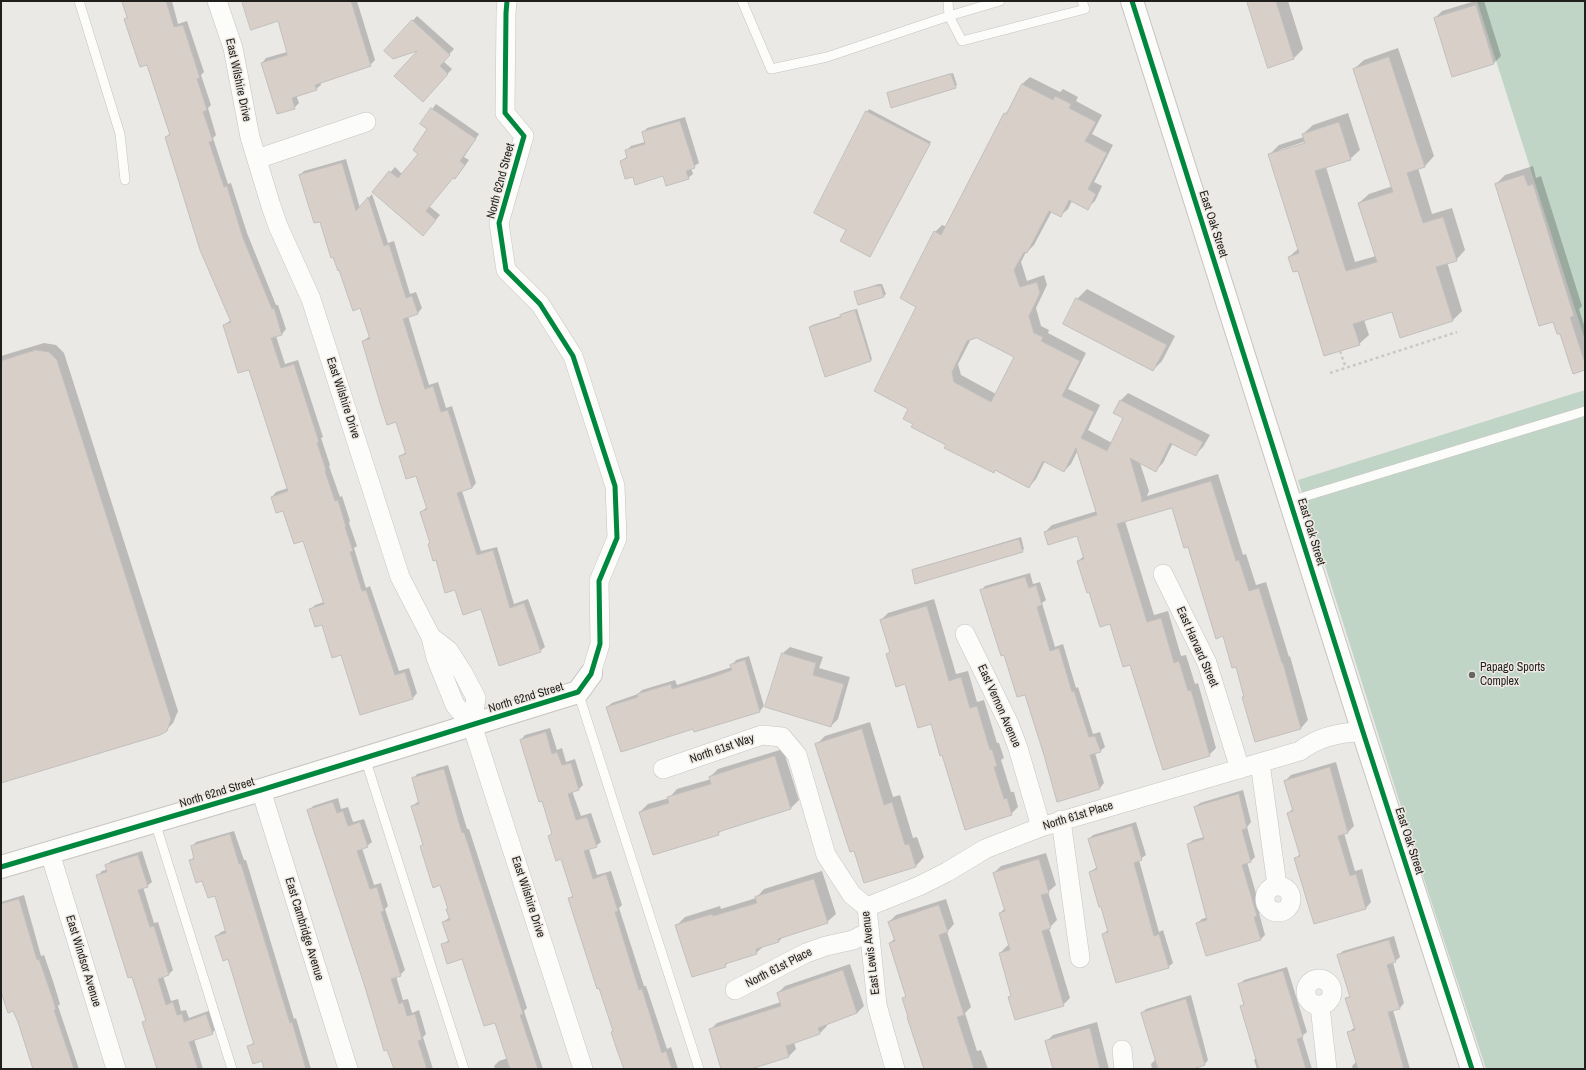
<!DOCTYPE html>
<html>
<head>
<meta charset="utf-8">
<style>
	body { margin:0 }
	#map { position:relative; width:1586px; height:1070px; overflow:hidden; background:#ebe9e6; font-family:"Archivo Narrow",sans-serif }
	canvas { display:block }
	.frame { position:absolute; inset:0; border:2px solid #201f1c; pointer-events:none }
</style>
</head>
<body>
<div id="map">
<canvas width="1586" height="1070"></canvas>
<div class="frame"></div>
</div>
<script>
const ctx = document.querySelector('canvas').getContext('2d');
ctx.lineJoin = 'round';
function paint(path, color) { ctx.fillStyle = color; ctx.fill(path, 'evenodd'); }
function strokePath(path, color, width, dash) { ctx.strokeStyle = color; ctx.lineWidth = width; ctx.lineCap = dash ? 'butt' : 'round'; ctx.setLineDash(dash || []); ctx.stroke(path); }
function label(font, color, halo, rows, align = 'center') {
  ctx.font = font + ' "Archivo Narrow",sans-serif'; ctx.lineWidth = 3; ctx.setLineDash([]); ctx.textBaseline = 'middle'; ctx.strokeStyle = halo; ctx.fillStyle = color; for (const [text, x, y, turn = 0] of rows) {
    ctx.save(); ctx.translate(x, y); ctx.rotate((+turn || 0) * Math.PI / 180); ctx.textAlign = isNaN(turn) ? turn : align; if (halo) ctx.strokeText(text, 0, 0); ctx.fillText(text, 0, 0); ctx.restore();
  }
}
paint(new Path2D(`
	M1477,1H1585V340Z
	M1585,390V1069H1486L1421,870L1298,480Z`), '#c1d5c7');
paint(new Path2D(`
	M124,1H172L178,24L187,21L204,72L201,75L211,105L208,108L216,135L213,138L228,184L231,183L247,233L276,305H278L286,329L282,334L276,336L285,364L298,360L323,437L321,438L330,465L329,466L340,497L342,496L350,521L349,523L357,546L354,548L366,588L370,586L399,671L409,668L417,693L413,698L361,714L342,653L311,609L315,605L324,602L304,540L283,510L272,497L276,492L288,488L250,369L224,325L231,320L166,137L171,133L148,64L125,19L128,16Z
	M243,1H357L375,60L370,65L320,82L321,85L316,89L296,95L299,103L294,108L262,63L266,58L287,52L278,20Z
	M1248,1H1288L1303,49L1294,58L1268,66Z
	M1475,1H1484L1501,56L1494,63L1435,18L1442,11Z
	M417,16L454,49L443,61L452,69L427,96L420,49L385,51Z
	M1398,48L1434,156L1425,166L1418,168L1432,214L1452,208L1465,250L1456,260L1447,262L1462,311L1453,320L1401,336L1393,310L1364,320L1369,335L1359,344L1289,257L1299,248L1270,154L1279,145L1304,137L1303,134L1313,125L1348,113L1360,150L1350,159L1326,167L1355,262L1376,256L1359,203L1369,194L1393,186L1354,69L1364,60ZM1310,140V142L1279,152V150Z
	M953,73L957,85L955,87L888,94L890,92Z
	M1030,77L1060,92L1063,89L1078,97L1076,101L1102,115L1092,134L1113,145L1094,182L1102,186L1095,201L1087,208L1072,201L1068,209L1060,216L1052,211L1034,245L1027,252H1026L1021,262L1027,281L1044,275L1047,285L1036,308L1041,326L1049,330L1048,333L1086,353L1068,389L1100,405L1088,430L1112,443L1125,418L1114,413L1121,400L1128,393L1210,435L1203,447L1196,454L1173,443L1163,463L1156,470L1140,463L1149,491L1147,496L1218,474L1243,555L1246,554L1256,585L1266,582L1289,657L1290,656L1308,720L1301,728L1243,698L1245,696L1237,666L1173,507L1125,521L1154,615L1168,611L1181,656L1186,655L1195,684L1198,683L1216,748L1209,755L1131,663L1078,561L1084,556L1078,535L1045,532L1052,525L1097,511L1078,450L1071,464L1064,471L1045,461L1036,479L1029,487L996,470L994,472L914,424L909,409L918,306L935,232L942,225L947,227L1005,114L1009,109L1022,84ZM977,337L1015,357L996,394L961,375L958,364L971,339Z
	M436,104L479,134L464,157L469,160L459,174L455,178L453,177L429,206L440,215L427,230L373,192L395,167L402,174L419,154L428,129L421,124Z
	M869,109L931,142L871,254L848,229L815,213Z
	M685,117L699,163L691,168L693,174L688,178L664,175H634L621,161L628,156L626,151L631,146L645,142L643,133L647,128Z
	M346,159L360,208L372,194L388,243L394,241L410,294L416,292L422,308L418,313L408,316L429,385L438,382L446,408L452,406L476,483L472,488L462,491L481,551L497,547L514,604L528,599L545,647L540,651L456,589L436,559L429,544L431,542L421,512L427,507L417,475L400,456L406,452L396,421L363,341L370,336L361,307L340,269L300,175L304,171Z
	M1533,166L1536,178L1541,176L1582,306L1579,309L1585,328V369L1560,332L1496,184L1505,175Z
	M878,284H882L886,294L884,296L855,293L857,291Z
	M1087,289L1175,336L1162,361L1153,370L1077,299Z
	M857,309L872,359L870,361L810,327L812,325L841,316L843,313Z
	M44,343L56,345L64,353L178,711L173,723L166,730L1,782V356Z
	M1021,537L1024,549L1022,551L913,571L915,569Z
	M1030,573L1033,584L1040,582L1046,600L1042,603L1055,647L1063,644L1076,688L1078,687L1093,734L1100,732L1105,747L1100,751L1095,753L1104,783L1100,788L1057,801L1045,755L1025,694L1005,654L981,591L985,586Z
	M934,599L956,674L968,671L977,702L984,700L997,743H999L1004,758L1001,760L1011,792H1014L1018,807L1011,814L943,754L931,723L887,654L891,651L881,620L888,613Z
	M790,647L823,657L819,668L850,677L838,719L831,726L783,653Z
	M749,656L764,706L760,711L694,728L607,707L612,703L638,694L642,690L675,680L677,685L732,667V665L736,660Z
	M870,722L893,797L900,795L913,838L917,837L924,857L916,866L865,882L817,744L825,736Z
	M550,728L557,750L562,748L566,762L575,759L583,785L579,789L572,791L581,816L591,813L601,842L596,846L589,849L597,875L611,871L622,905L619,908L644,986H646L667,1049L671,1047L678,1069H624L614,1030L570,898L573,895L561,858L549,836L553,832L521,740L525,735Z
	M783,749L799,800L791,808L723,829L718,834L640,812L648,804L669,798L677,789L711,779L710,777L718,769Z
	M1336,762L1354,826L1348,832L1344,833L1355,871L1362,869L1371,902L1366,908L1315,923L1295,859L1301,853L1288,814L1293,808L1285,781L1291,775Z
	M448,765L467,829H469L527,1008L524,1011L543,1069H495L494,1066L499,1061L508,1058L496,1022L463,958L442,945L449,940L443,922L450,917L447,910L449,908L441,884L421,847L423,844L412,806L419,801L413,779L417,774Z
	M1243,790L1251,822L1247,827L1255,857L1251,861L1247,862L1261,911L1259,913L1265,935L1261,939L1197,923L1202,919L1208,917L1188,844L1193,840L1204,837L1195,807L1200,803Z
	M338,798L341,809L348,807L353,822L364,819L372,842L367,846L362,848L374,885L381,883L388,906L385,909L405,970L400,975L396,976L403,1000L408,999L412,1013L419,1010L426,1034L423,1037L433,1069H395L366,987L309,811L313,806Z
	M1136,822L1146,855L1139,860L1159,932L1163,930L1173,963L1168,967L1103,934L1109,929L1090,872L1097,867L1089,839L1093,835Z
	M234,831L244,860H246L294,1019L296,1018L311,1069H265L262,1060L248,1047L254,1042L229,958L216,936L221,932L226,930L215,895L203,880L190,861L195,856L192,847L196,842Z
	M142,851L152,882L147,886L143,887L154,923L158,922L173,970L169,974L163,976L171,1001L178,999L181,1011L186,1010L189,1018L211,1010L217,1028L212,1033L194,1039L203,1069H158L143,1023L147,1019L97,876L102,871L108,869L106,866L111,861Z
	M1046,853L1056,885L1048,892L1057,920L1049,928L1070,998L1063,1005L1012,995L1000,953L1007,946L1009,945L1000,913L1005,908L994,873L1001,866Z
	M822,871L836,914L827,922L784,936L779,941L764,946L756,953L729,962L725,966L676,926L685,917L720,906L721,909L756,898L764,889Z
	M24,895L41,956L44,955L53,981L60,1004L58,1006L79,1069H34L14,1010L1,988V902Z
	M946,899L954,924L947,932L971,1007L965,1013L977,1051L981,1050L988,1069H924L903,999L907,995L890,943L895,938L889,922L896,915Z
	M1394,936L1400,957L1393,963L1404,1003L1400,1008L1393,1010L1410,1069H1353L1352,1066L1357,1061L1349,1032L1355,1027L1347,999L1350,995L1339,955L1343,951Z
	M850,964L864,1006L857,1013L826,1024L827,1026L820,1033L794,1042L796,1049L789,1056L747,1069H722L710,1030L717,1023L781,1002L778,993L785,986Z
	M1287,967L1307,1032L1302,1036L1312,1069H1257L1254,1060L1257,1057L1241,1006L1245,1003L1239,985L1244,980Z
	M1191,995L1208,1060L1204,1065L1198,1066L1199,1069H1152L1151,1064L1156,1059L1142,1013L1146,1009Z
	M1097,1022L1109,1069H1054L1046,1042L1053,1035Z`), '#0003');
const building = new Path2D(`
	M122,1H166L174,27L183,25L200,78L197,79L207,110L203,112L213,141L209,142L224,187L227,186L243,238L272,309L274,308L282,335L271,338L281,368L294,364L319,442L317,443L326,470L325,471L335,501L338,500L346,527H345L353,551L350,552L362,591L366,590L395,675L405,672L413,699L360,715L341,655L332,658L322,625L315,627L309,609L324,604L303,541L294,544L283,511L276,513L271,497L288,491L249,370L238,373L223,325L231,322L200,250L165,137L170,135L147,65L140,67L124,19L127,18Z
	M242,1H351L371,66L315,85L317,90L292,98L295,109L277,114L261,63L287,55L286,49L278,21L251,30Z
	M1247,1H1276L1294,59L1268,68Z
	M1476,5L1494,64L1452,77L1434,18Z
	M412,20L450,55L440,66L448,74L423,102L394,76L417,51L393,59L384,51Z
	M1389,57L1425,167L1407,173L1423,223L1443,217L1457,261L1436,267L1453,321L1400,338L1392,312L1353,324L1360,345L1324,356L1298,271L1293,272L1288,257L1299,253L1268,154L1305,143L1302,134L1339,122L1351,160L1315,171L1346,271L1377,262L1358,203L1393,192L1353,69Z
	M951,74L956,88L891,108L887,93Z
	M1022,84L1053,100L1055,96L1071,104L1069,108L1096,122L1085,141L1107,153L1088,189L1096,194L1088,210L1069,200L1061,217L1049,211L1027,253L1024,252L1014,270L1020,287L1037,282L1040,293L1029,316L1034,333L1043,337L1041,341L1080,361L1062,396L1094,412L1081,438L1107,451L1123,418L1113,413L1120,400L1203,442L1196,456L1170,443L1156,472L1130,458L1142,499L1141,502L1211,481L1236,561L1239,560L1249,591L1259,588L1282,663H1283L1301,729L1255,742L1242,697H1244L1236,667L1232,668L1223,636L1216,639L1188,547L1184,548L1172,508L1117,524L1147,622L1161,618L1174,663L1179,661L1188,691L1191,690L1210,756L1163,770L1130,665L1123,667L1110,624L1100,627L1089,592L1087,593L1077,561L1084,559L1077,536L1048,545L1044,532L1097,515L1076,448L1064,472L1043,461L1029,488L995,470L994,473L944,448L946,445L911,427L913,424L903,419L908,409L874,391L916,307L900,298L934,231L941,235L1004,113L1006,114ZM977,338L1014,357L991,402L954,382L952,372L967,341Z
	M431,108L476,139L460,161L465,165L455,179L453,178L426,211L436,220L423,236L372,192L389,171L398,178L418,154L413,150L427,129L420,124Z
	M866,111L930,144L870,257L840,241L846,230L814,213Z
	M680,121L695,168L686,171L689,179L666,186L663,176L635,185L633,177L625,179L620,161L627,158L625,150L645,144L642,132Z
	M342,163L356,211L368,197L384,246L389,244L406,298L412,296L418,314L403,319L425,389L433,386L441,412L448,410L472,488L457,493L477,555L493,550L510,608L524,603L541,652L499,666L481,609L463,615L455,590L445,593L436,560L433,561L428,544L430,543L420,512L427,509L416,476L406,479L399,456L406,454L396,422L387,425L380,403L362,341L370,339L360,308L353,311L339,270L338,271L333,257L331,258L320,222L314,223L299,175Z
	M1524,175L1528,186L1533,184L1574,316L1570,317L1585,363V370L1573,374L1560,334H1557L1553,322L1539,326L1495,184Z
	M875,286H881L884,297L858,305L854,292Z
	M1076,298L1167,345L1153,371L1063,324Z
	M855,310L871,361L825,377L809,327L841,317L840,315Z
	M36,350L49,352L57,360L171,719L167,731L160,735L1,783V361Z
	M1019,539L1023,552L915,584L912,570Z
	M1025,577L1029,588L1036,585L1042,605L1037,607L1050,651L1059,648L1072,692L1074,691L1089,737L1095,736L1101,752L1090,755L1100,789L1057,802L1044,755L1025,695L1017,697L1004,655L1001,656L980,590Z
	M927,606L949,681L961,677L970,708L977,706L990,750L992,749L997,766L994,767L1004,799L1007,798L1012,815L965,830L942,755L940,756L931,724L918,728L905,684L896,687L886,654L890,652L880,620Z
	M782,653L816,663L813,675L844,684L831,727L765,707Z
	M745,660L760,712L694,732L693,729L621,752L606,707L638,697L637,694L671,684L672,689L713,677L732,670L730,665Z
	M862,729L884,805L892,802L905,845L909,844L916,867L864,883L854,851L850,852L815,744Z
	M546,732L552,754L557,752L562,765L571,763L579,790L568,794L576,820L587,817L597,847L584,851L593,879L606,874L618,911L615,912L639,990L642,989L662,1053L666,1051L672,1069H624L618,1053L611,1032L613,1031L599,988L597,989L568,898L573,897L561,859L556,861L548,836L552,834L542,801L539,802L520,740Z
	M775,756L791,809L718,832L719,835L653,855L639,812L669,803L667,797L711,784L709,777Z
	M1330,767L1348,833L1338,836L1350,876L1356,874L1366,909L1314,924L1294,858L1300,856L1287,813L1293,811L1284,781Z
	M444,769L462,833L464,832L523,1014L520,1015L538,1069H510L495,1023L484,1026L462,959L447,964L441,944L449,942L442,922L450,920L446,909H448L440,885L433,888L420,846L423,845L411,806L419,804L412,778Z
	M1239,794L1247,828L1242,830L1251,862L1242,865L1257,916L1254,917L1261,940L1206,956L1196,923L1207,920L1187,844L1204,839L1194,807Z
	M333,802L337,813L343,811L348,826L360,822L368,847L357,851L370,889L377,887L384,911L381,912L401,976L391,979L399,1004L403,1002L407,1016L415,1014L422,1039L418,1041L427,1069H394L387,1050L384,1051L365,987L307,810Z
	M1132,826L1142,860L1134,863L1154,936L1159,934L1169,968L1116,983L1102,934L1108,932L1101,907H1099L1089,872L1097,869L1088,839Z
	M230,834L239,864H241L290,1023L292,1022L306,1069H264L262,1061L253,1064L247,1046L254,1044L251,1035L228,959L223,961L215,936L226,933L215,896L208,898L202,881L196,883L189,860L194,859L191,846Z
	M138,855L148,887L138,890L150,927L154,926L169,975L158,979L166,1005L173,1002L177,1015L182,1014L184,1022L206,1014L213,1034L189,1042L198,1069H157L142,1022L146,1021L132,977L128,978L96,875L107,872L105,865Z
	M1039,859L1049,893L1041,895L1051,928L1042,931L1064,1006L1015,1020L1008,997L1011,996L999,953L1010,950L999,913L1005,911L993,873Z
	M814,879L828,923L778,939L779,942L756,949L757,954L725,964L726,967L692,977L675,925L712,914L713,916L757,903L755,897Z
	M19,899L37,960L39,959L48,985L56,1009L54,1010L74,1069H33L18,1022L13,1011L8,1013L1,992V904Z
	M939,905L948,932L939,935L964,1015L957,1017L974,1069H924L907,1017H908L902,998L906,997L889,943L895,941L888,922Z
	M1389,940L1396,962L1387,965L1400,1009L1388,1012L1404,1069H1358L1347,1032L1355,1030L1345,998L1350,997L1337,955Z
	M843,970L857,1013L818,1028L820,1034L786,1046L789,1057L751,1069H721L709,1029L781,1006L777,993Z
	M1283,971L1303,1037L1297,1039L1306,1069H1259L1240,1006L1244,1005L1238,984Z
	M1186,999L1205,1065L1193,1069H1158L1141,1013Z
	M1090,1028L1100,1069H1053L1045,1041Z`);
paint(building, '#d8cfc9');
strokePath(building, '#c1bfbd', 1);
const lane = new Path2D(`
	M79,1L120,134L125,180
	M742,1L771,69L827,57L949,16L948,1
	M1000,1L949,16L962,41L1085,9L1082,1
	M1290,501L1585,411
	M578,692L699,1069
	M365,758L464,1069
	M155,822L232,1069`);
const street = new Path2D(`
	M217,1L233,48L250,137L271,206L278,226L311,299L400,577L431,637L436,658L455,705L472,725L583,1069
	M507,1L506,13L505,113L524,136L499,223L506,270L540,304L573,356L615,486L617,538L599,581L600,644L591,674
	M257,159L366,122
	M1163,574L1207,663L1240,769
	M965,634L1009,724L1018,748L1041,827
	M431,637L449,651L463,673L476,698L472,725
	M1260,763L1277,885
	M663,769L762,735L782,737L797,755L826,855L852,895L867,907L877,1005L895,1069
	M261,790L348,1069
	M1061,820L1080,958
	M50,853L116,1069
	M1265 899a13 13 0 1 1 26 0a13 13 0 1 1-26 0Z
	M867,907L919,886L947,872L985,849L1041,827L1300,751C1318,737 1340,732 1363,732
	M1306 992a13 13 0 1 1 26 0a13 13 0 1 1-26 0Z
	M735,990L806,953L826,946L853,940L869,932
	M1320,1006L1327,1069
	M1122,1050L1124,1069`);
const secondary = new Path2D(`
	M1132,1L1363,732L1472,1069
	M1,867L261,790L578,692L591,674`);
strokePath(lane, '#c6c4c1', 10);
strokePath(street, '#c6c4c1', 20);
strokePath(secondary, '#c6c4c1', 24);
strokePath(new Path2D(`
	M1340,351L1346,368
	M1330,373L1457,332`), '#c9c9c8', 2.5, [3, 3]);
strokePath(lane, '#fcfcfb', 9);
strokePath(street, '#fcfcfb', 19);
strokePath(secondary, '#fcfcfb', 22);
strokePath(new Path2D(`
	M1132,1L1363,732L1472,1069
	M1,867L261,790L578,692L591,674L600,644L599,581L617,538L615,486L573,356L540,304L506,270L499,223L524,136L505,113L506,13L507,1`), '#00873e', 5);
for (const [x, y, r, color] of [
	[1472,675,4,"#676663"]
]) { const dot = new Path2D(); dot.arc(x, y, r, 0, 2 * Math.PI); ctx.fillStyle = color; ctx.fill(dot); strokePath(dot, '#eee9e3', 1.5); }
label('12px', '#201f1c', '#eee9e3', [
	["East Wilshire Drive",238,80,78],
	["North 62nd Street",501,181,-75],
	["East Oak Street",1213,224,72],
	["East Wilshire Drive",343,398,72],
	["East Oak Street",1311,532,73],
	["East Harvard Street",1197,647,66],
	["North 62nd Street",526,698,-17],
	["East Vernon Avenue",999,706,66],
	["North 61st Way",722,749,-19],
	["North 62nd Street",217,793,-17],
	["North 61st Place",1078,816,-17],
	["East Oak Street",1409,841,72],
	["East Wilshire Drive",528,897,72],
	["East Cambridge Avenue",304,929,73],
	["East Lewis Avenue",871,953,-97],
	["East Windsor Avenue",83,961,73],
	["North 61st Place",779,968,-27]
]);
label('12px', '#201f1c', '#eee9e3', [
	["Papago Sports",1480,668],
	["Complex",1480,682]
], 'left');
</script>
</body>
</html>
